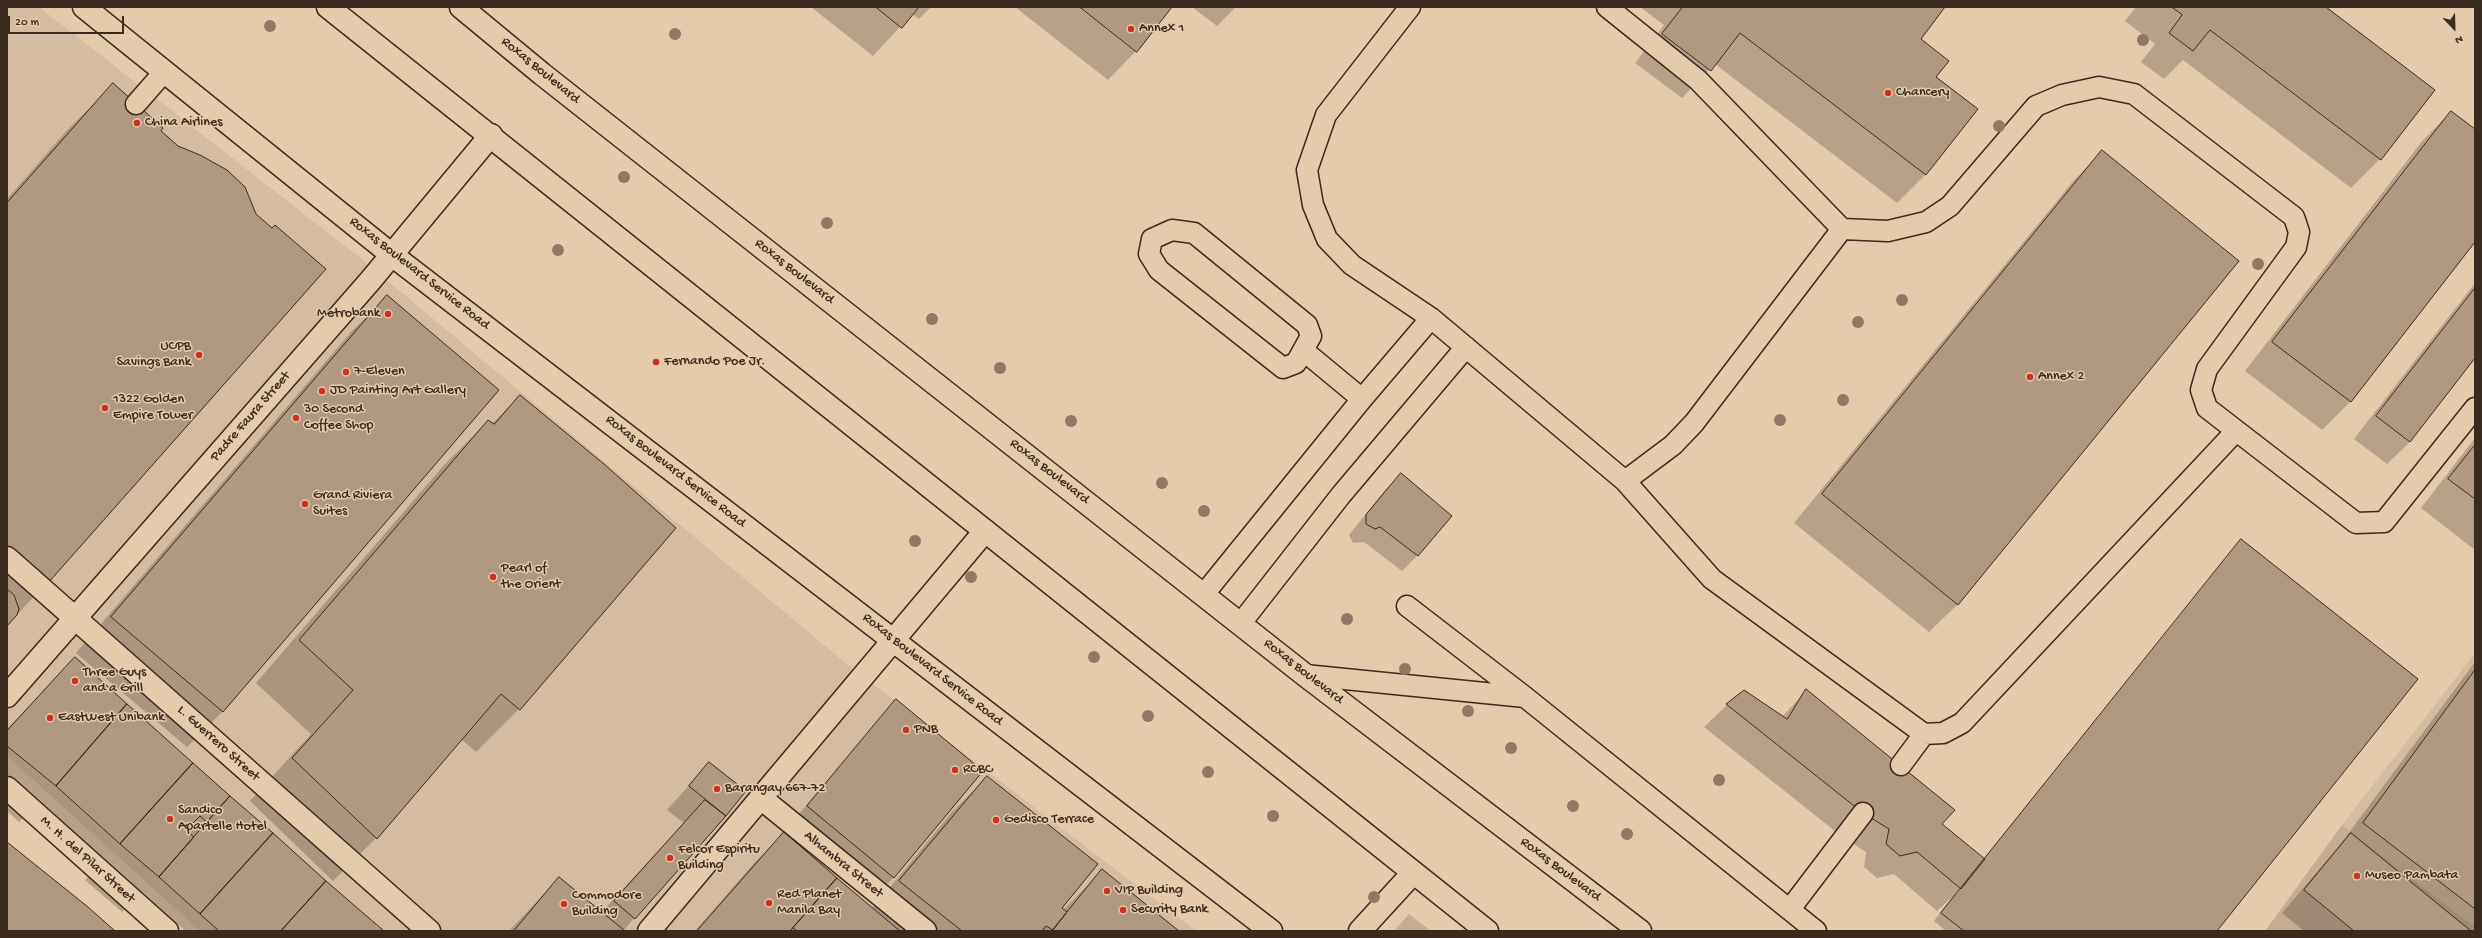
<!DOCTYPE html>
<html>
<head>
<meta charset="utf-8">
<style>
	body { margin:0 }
	#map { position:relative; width:2482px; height:938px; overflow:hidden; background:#e5caac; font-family:"Gochi Hand",sans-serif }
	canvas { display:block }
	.frame { position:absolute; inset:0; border:8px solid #3b2a1e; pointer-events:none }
	.north { position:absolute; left:2434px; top:8px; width:40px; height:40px; -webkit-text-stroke:3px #e5caac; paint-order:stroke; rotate:157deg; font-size:11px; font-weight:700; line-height:16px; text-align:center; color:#3b2a1e }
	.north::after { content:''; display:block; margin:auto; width:14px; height:18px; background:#3b2a1e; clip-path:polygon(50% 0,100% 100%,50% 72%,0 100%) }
	.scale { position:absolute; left:8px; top:16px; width:116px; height:18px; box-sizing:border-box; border:2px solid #3b2a1e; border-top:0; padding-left:5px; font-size:12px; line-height:14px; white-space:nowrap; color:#3b2a1e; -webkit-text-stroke:3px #e5caac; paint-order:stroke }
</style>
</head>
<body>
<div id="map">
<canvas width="2482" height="938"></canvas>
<div class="frame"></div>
<div class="north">N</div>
<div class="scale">20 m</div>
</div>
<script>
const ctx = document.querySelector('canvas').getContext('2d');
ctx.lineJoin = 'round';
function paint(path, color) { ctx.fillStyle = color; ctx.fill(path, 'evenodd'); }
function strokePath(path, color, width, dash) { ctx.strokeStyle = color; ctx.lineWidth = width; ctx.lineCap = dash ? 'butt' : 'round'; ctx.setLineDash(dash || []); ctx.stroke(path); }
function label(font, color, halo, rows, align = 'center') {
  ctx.font = font + ' "Gochi Hand",sans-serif'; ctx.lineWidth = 3; ctx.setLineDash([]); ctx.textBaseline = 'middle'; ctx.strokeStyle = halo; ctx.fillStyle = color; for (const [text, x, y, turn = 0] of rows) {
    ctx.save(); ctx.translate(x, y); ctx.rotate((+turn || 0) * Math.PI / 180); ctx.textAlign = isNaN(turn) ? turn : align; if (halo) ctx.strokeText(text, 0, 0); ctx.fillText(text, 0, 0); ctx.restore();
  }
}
paint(new Path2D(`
	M7,7H39L359,257L843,661L1196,931H200L7,756Z
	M2475,653V927L2342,825Z`), '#d5bb9f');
paint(new Path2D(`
	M2342,825L2475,927V931H2265Z
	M1409,914L1431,931H1394Z`), '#c6ad92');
paint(new Path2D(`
	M811,7H931L919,19L912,14L873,56Z
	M1015,7H1171L1136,51L1108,80Z
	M1192,7H1236L1217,26Z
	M1640,7H1944L1919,39L1935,77L1976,109L1925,175L1897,203L1715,64L1682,98L1635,63L1664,25Z
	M2136,7H2324L2433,90L2380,159L2351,188L2183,60L2164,79L2141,62L2155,44L2125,21Z
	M113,85L159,131L47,583L7,625V199L69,128Z
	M2451,112L2475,130V241L2350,402L2322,430L2245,371L2423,140Z
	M2102,152L1958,604L1929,632L1794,523L2074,180Z
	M2475,283V357L2410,442L2387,464L2354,439Z
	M387,296L223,711L187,747L76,653L351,332Z
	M520,396L675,528L519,709L476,752L461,739L376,838L333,881L250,801L311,734L256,683L445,464L488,421L492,424Z
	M2475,438V550L2421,508Z
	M1401,474L1418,555L1402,571L1364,542L1353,543L1349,535L1385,490Z
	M2241,540L2216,931H1946L1934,921L1953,896L1937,911L1894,874L1877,878L1864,867L1866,852L1840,835L1704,727L1727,705L1744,691L1782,717L1806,691L1941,824L1984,859Z
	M75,659L193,764L383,931H183L184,930L142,892L122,912L85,880L98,867L32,809L19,822L7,811V729Z
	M2475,662V931H2304L2282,913L2340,845Z
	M896,701L894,877L878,893L792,822Z
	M709,763L744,791L623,931H509L559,878L601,913L684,823L667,810Z
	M987,777L1063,910L1102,871L1178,931H695L755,862L784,834L872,909L951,813Z`), '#0003');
const building = new Path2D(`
	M876,7H919L902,28Z
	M1080,7H1172L1137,52Z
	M1683,7H1945L1921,39L1949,61L1936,77L1978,109L1926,175L1740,33L1711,71L1662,34Z
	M2172,7H2326L2435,90L2381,160L2210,30L2193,51L2169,33L2182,15Z
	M113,83L163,128L161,131L178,146L200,155L227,170L245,187L256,214L272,228L275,225L326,269L48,583L7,547V203Z
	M2451,111L2475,129V242L2351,402L2272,342Z
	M2102,150L2239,261L1958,605L1822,494Z
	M2475,288V358L2410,442L2376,416Z
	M387,295L499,390L223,712L111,617Z
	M520,395L604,464L676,528L520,710L501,694L377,839L292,758L353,690L299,640L488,420L494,424Z
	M2475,445V499L2448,479Z
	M1401,473L1452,516L1418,556L1380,527L1375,529L1366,524V515Z
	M2241,539L2418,679L2217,931H1964L1941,913Z
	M7,589L14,595L19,609L17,615L7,626Z
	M75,657L127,704L56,786L7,746V731Z
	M2475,670V909L2363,823Z
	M1806,689L1955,810L1942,824L1985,859L1961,889L1917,852L1900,856L1886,844L1889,829L1863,813L1726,704L1744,690L1787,719Z
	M896,699L983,771L894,878L807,806Z
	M127,704L193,763L120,844L56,786Z
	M709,762L746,791L726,816L689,786Z
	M193,763L230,796L207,822L200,816L186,830L194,837L159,877L120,844Z
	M987,776L1098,864L1062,908L1067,912L1053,930L1046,926L1042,931H962L899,881Z
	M230,796L273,833L200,914L159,877Z
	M705,800L726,816L635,919L614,901Z
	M784,832L837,878L790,931H697Z
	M273,833L326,881L281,931H219L200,914Z
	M2351,833L2471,931H2354L2304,890Z
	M7,842L88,907L115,931H7Z
	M1102,869L1179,931H1052Z
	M559,877L625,931H514Z
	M837,878L900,931H797L793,928Z
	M326,881L384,931H281Z`);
paint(building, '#b19880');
strokePath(building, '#3b2a1e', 1);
const service = new Path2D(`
	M1410,7L1326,115L1307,170L1313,205L1327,239L1352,265L1431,318L1625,481L1673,445L1694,423L1842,229
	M1607,7L1698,80L1842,229L1888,231L1926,222L1950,206L2036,106L2062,95L2099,87L2134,94L2294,217L2299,232L2296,247L2207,369L2201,390L2207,408L2356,523L2384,522L2475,408
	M136,104L164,72
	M1172,230L1194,233L1307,325L1311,336L1296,363L1283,368L1159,270L1149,254L1152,239Z
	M1304,351L1362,399
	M1625,481L1712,579L1924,734L1943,733L1962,723L2236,431
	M1204,594L1362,399L1431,318
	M1407,606L1525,697L1816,931
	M1241,623L1341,495L1466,347
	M1305,675L1525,697
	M1901,765L1924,734
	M1790,909L1863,813`);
const minor = new Path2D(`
	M84,7L392,255L1271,931
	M7,558L429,931
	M762,799L925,931
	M649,931L985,531
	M1360,931L1413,873`);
const tertiary = new Path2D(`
	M7,696L370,281L491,135`);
const secondary = new Path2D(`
	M7,788L167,931`);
const trunk = new Path2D(`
	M328,7L1487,931
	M461,7L542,74L1305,675L1640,931`);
strokePath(service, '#3b2a1e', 23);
strokePath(minor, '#3b2a1e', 25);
strokePath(tertiary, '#3b2a1e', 25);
strokePath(secondary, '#3b2a1e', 25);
strokePath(trunk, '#3b2a1e', 25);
strokePath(service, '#e5caac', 20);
strokePath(minor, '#e5caac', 22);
strokePath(tertiary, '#e5caac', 22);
strokePath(secondary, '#e5caac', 22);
strokePath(trunk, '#e5caac', 22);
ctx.fillStyle = '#8f7964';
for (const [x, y] of [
	[270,26],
	[675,34],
	[2143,40],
	[1999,126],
	[624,177],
	[827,223],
	[558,250],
	[2258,264],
	[1902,300],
	[932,319],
	[1858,322],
	[1000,368],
	[1843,400],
	[1780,420],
	[1071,421],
	[1162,483],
	[1204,511],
	[915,541],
	[971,577],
	[1347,619],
	[1094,657],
	[1405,669],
	[1468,711],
	[1148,716],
	[1511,748],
	[1208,772],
	[1719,780],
	[1573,806],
	[1273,816],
	[1627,834],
	[1374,897]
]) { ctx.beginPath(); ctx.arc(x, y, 6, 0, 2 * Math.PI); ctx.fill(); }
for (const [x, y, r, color] of [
	[1131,29,4,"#c8321e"],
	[1888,93,4,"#c8321e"],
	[137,123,4,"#c8321e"],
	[388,314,4,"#c8321e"],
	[199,355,4,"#c8321e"],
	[656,362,4,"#c8321e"],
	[346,372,4,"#c8321e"],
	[2030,377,4,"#c8321e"],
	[322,391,4,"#c8321e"],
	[105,408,4,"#c8321e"],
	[296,418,4,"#c8321e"],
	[305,504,4,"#c8321e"],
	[493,577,4,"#c8321e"],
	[75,681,4,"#c8321e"],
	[50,718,4,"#c8321e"],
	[906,730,4,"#c8321e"],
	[955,770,4,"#c8321e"],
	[717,789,4,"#c8321e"],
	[170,819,4,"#c8321e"],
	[996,820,4,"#c8321e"],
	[670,858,4,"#c8321e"],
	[2357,876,4,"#c8321e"],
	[1107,891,4,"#c8321e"],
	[769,903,4,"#c8321e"],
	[564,904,4,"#c8321e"],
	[1123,910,4,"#c8321e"]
]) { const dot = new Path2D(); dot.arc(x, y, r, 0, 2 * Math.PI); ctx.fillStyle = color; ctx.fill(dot); strokePath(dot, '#e5caac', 1.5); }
label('14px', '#3b2a1e', '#e5caac', [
	["Annex 1",1139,29],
	["Chancery",1896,93],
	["China Airlines",145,123],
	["Metrobank",380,314,"right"],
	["UCPB",191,347,"right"],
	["Savings Bank",191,363,"right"],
	["Fernando Poe Jr.",664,362],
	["7-Eleven",354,372],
	["Annex 2",2038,377],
	["JD Painting Art Gallery",330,391],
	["1322 Golden",113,400],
	["Empire Tower",113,416],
	["30 Second",304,410],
	["Coffee Shop",304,426],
	["Grand Riviera",313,496],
	["Suites",313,512],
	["Pearl of",501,569],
	["the Orient",501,585],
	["Three Guys",83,673],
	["and a Grill",83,689],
	["EastWest Unibank",58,718],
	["PNB",914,730],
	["RCBC",963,770],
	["Barangay 667-72",725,789],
	["Sandico",178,811],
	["Apartelle Hotel",178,827],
	["Gedisco Terrace",1004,820],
	["Felcor Espiritu",678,850],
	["Building",678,866],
	["Museo Pambata",2365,876],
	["VIP Building",1115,891],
	["Red Planet",777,895],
	["Manila Bay",777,911],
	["Commodore",572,896],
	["Building",572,912],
	["Security Bank",1131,910]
], 'left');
label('14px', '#3b2a1e', '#e5caac', [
	["Roxas Boulevard",540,71,39],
	["Roxas Boulevard",794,272,38],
	["Roxas Boulevard Service Road",419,274,38],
	["Padre Faura Street",251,417,-49],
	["Roxas Boulevard Service Road",675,472,38],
	["Roxas Boulevard",1049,472,38],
	["Roxas Boulevard Service Road",932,670,38],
	["Roxas Boulevard",1303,672,38],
	["L. Guerrero Street",218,744,42],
	["M. H. del Pilar Street",87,860,42],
	["Alhambra Street",843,865,39],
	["Roxas Boulevard",1560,870,37]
]);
</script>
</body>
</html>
